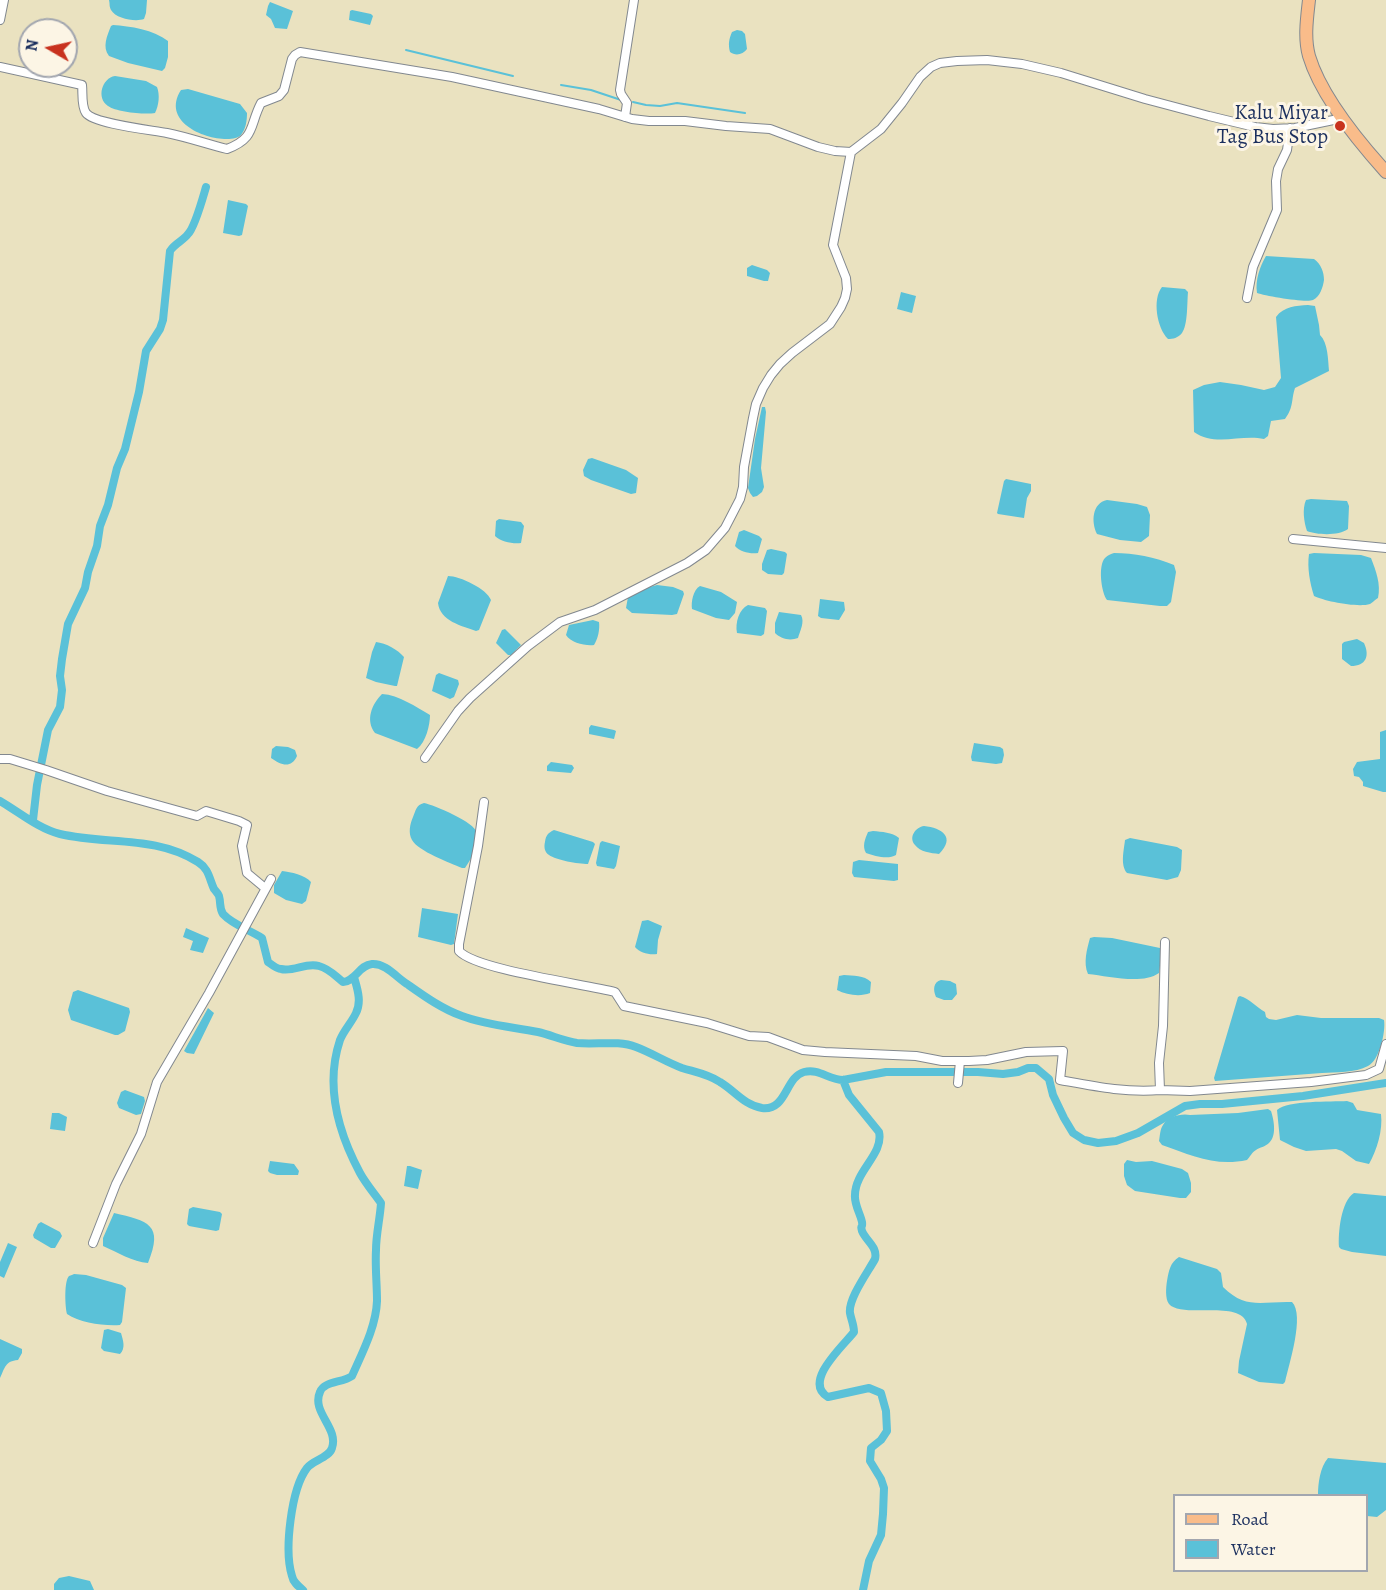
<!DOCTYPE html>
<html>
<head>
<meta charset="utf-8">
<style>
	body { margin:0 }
	#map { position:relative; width:1386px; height:1590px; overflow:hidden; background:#eae2c0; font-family:Alegreya,serif }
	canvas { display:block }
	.legend { position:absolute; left:1173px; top:1494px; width:195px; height:78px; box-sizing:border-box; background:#fcf5e5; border:2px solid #a2a6af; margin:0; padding:8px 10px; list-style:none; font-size:18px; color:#1b2f5e }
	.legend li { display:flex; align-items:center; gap:12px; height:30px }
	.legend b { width:30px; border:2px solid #a2a6af }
	.north { position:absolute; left:18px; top:18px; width:60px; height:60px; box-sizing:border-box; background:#fcf5e5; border:2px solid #a2a6af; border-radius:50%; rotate:279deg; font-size:16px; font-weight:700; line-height:24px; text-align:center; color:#1b2f5e }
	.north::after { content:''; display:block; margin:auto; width:21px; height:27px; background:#c8321e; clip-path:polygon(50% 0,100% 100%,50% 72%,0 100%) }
</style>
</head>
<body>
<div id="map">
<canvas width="1386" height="1590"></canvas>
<ul class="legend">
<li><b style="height:8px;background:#f9bc8a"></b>Road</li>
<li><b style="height:16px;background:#5ac1d8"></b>Water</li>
</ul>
<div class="north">N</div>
</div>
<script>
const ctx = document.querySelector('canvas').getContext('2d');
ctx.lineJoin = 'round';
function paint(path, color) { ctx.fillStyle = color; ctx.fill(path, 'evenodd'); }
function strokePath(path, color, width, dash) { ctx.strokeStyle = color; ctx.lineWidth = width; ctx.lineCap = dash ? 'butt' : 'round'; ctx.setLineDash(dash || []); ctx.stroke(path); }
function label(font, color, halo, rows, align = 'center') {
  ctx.font = font + ' Alegreya,serif'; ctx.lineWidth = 6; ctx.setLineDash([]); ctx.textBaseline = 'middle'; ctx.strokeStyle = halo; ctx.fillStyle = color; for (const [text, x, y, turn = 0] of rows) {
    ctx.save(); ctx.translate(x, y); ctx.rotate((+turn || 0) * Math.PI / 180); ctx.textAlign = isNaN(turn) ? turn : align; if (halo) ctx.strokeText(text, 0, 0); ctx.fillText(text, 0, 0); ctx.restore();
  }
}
paint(new Path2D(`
	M109,0H147L146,13L144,19C136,22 116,19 111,10C109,6 110,4 109,0Z
	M270,2L293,11L287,29L275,28L271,19L266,15L268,6Z
	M352,10L371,14L373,16L370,25L349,20L350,11Z
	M113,25C130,26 154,30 168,41V57L165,68L162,71L128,63L109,56C102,47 107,36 111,26Z
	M737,30L742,31L745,34L747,49C743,55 735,56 730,52C728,44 729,39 732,32Z
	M115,76L146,81L157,87C160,95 159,105 155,113C145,115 116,112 108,106C96,98 102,78 115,76Z
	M188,89L240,104L247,113C247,120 246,129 241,135C229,148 156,129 181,90Z
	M228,200L246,204L248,206L242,235L239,236L223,233Z
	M1266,256L1314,259C1321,264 1324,272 1324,280C1323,287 1320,297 1313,300C1306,303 1266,296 1257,293C1255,280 1260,266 1266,256Z
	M752,265L767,270L770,273L768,281H764L747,276V268Z
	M1162,287L1185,289L1188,292C1187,303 1188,325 1182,333C1178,338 1173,339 1168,339C1157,328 1152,299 1162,287Z
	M901,292L916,296L912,313L897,309Z
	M1308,305L1315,306L1319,325L1320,335C1328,343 1328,359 1329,371L1295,388C1291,400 1294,407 1285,419L1271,421L1268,436L1264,439C1241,434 1215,447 1194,432L1193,390L1204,385L1220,382L1241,385L1264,390L1275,387L1281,378L1276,317C1284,306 1296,306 1308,305Z
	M762,407H765L766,412L761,468L764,487L762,492L757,496L753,497L750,493L748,488L755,439Z
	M592,458L626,470L638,478L636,493L631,494L591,480L584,476L583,470L588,459Z
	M1006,479L1031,484V491L1027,498L1024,518L998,514L997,513L1004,481Z
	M1311,499L1347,501L1349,506L1348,529C1339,536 1317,535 1307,531C1304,522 1302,509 1306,500Z
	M1107,500L1137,504L1147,507L1150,515L1149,536L1141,542L1120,540L1097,534C1091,522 1092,503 1107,500Z
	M499,519L521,522L524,526L521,543C513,544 501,542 495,536L496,521Z
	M744,530L759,536L762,539L758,553C750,554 740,552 735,546L739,532Z
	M771,549L785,552L787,554L784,573L782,575L768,574L762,570V564L767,550Z
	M1114,553C1134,553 1155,557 1174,565L1176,572L1171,602L1167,606H1160L1107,600C1101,592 1098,565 1105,558C1108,555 1111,554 1114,553Z
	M1314,553L1361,555L1371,558C1376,571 1381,584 1378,598C1376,599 1372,603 1370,604C1358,608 1324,601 1314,596C1310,583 1307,568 1309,554Z
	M448,576C460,576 487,589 491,600L479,630L476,631C462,626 440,621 438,603Z
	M657,585L673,587L683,591L684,594L677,614L672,615L632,613L626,608L628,597L646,588Z
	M700,586L721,592L737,602L735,613L729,620L716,618L692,609C691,602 693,590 700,586Z
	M820,599L844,602L845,610L839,620L821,618L818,616Z
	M748,605L765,608L767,611L764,634L761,636L737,633C735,623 739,609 748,605Z
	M779,612L801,615C805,622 800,631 798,638C790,641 781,639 775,633V623Z
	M593,620L599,622C600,629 598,639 594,645C585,646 571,643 566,635L569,625Z
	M505,629L521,645L511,655H508L496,643L502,630Z
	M1357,639L1364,643C1370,656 1366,666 1351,666L1342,659V644L1344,642Z
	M376,642C386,643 398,650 404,657L397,686H395L376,682L366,678L372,652Z
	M439,673L458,680L459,684L454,697L450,699L432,691L436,675Z
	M382,694C399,695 416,707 430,715C430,725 426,742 417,749L375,733C365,720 372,704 382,694Z
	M591,725L614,730L616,731L614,739L589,734V728Z
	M1386,730V792H1383L1363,786V782L1359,777L1354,776L1353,769L1357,762L1380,759V732Z
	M974,743L1000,747L1003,749L1004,755L1002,763L996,764L972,761L971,757Z
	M276,746L288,747L295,750L297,756C291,769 281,765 271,758L272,749Z
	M551,762L572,765L574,768L571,773L547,771V766Z
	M424,803C434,805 475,822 477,833C479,845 472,858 465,868H462C450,863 418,851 412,840C408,833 410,824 413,817C416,810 416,805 424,803Z
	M924,826C942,828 956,837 939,854C931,853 920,852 915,845C908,837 916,827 924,826Z
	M554,830L593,842L595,844L588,864C578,864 556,860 549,855C544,852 544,846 545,842C546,835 548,833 554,830Z
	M873,831C882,832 892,832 899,838L896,855C888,860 875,856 866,853C862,846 865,839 868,832Z
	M1130,838L1177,847L1182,850L1181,870L1178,877L1167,880L1127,873C1120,865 1124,850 1125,840Z
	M602,841L620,846L616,866L614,869L597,866L596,863L600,843Z
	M859,860L898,864V880L894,881L854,877L852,873L853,862Z
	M282,871C291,872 305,875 311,882L306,901L302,904L286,900L274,893V885Z
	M422,908L458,914L454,944L451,945L418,937Z
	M648,920L662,926L658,940L657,954C649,955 640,953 635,947L642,921Z
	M186,928L209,938L203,953L190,950L193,941L183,937Z
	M1094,937L1112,938L1160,948L1162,951L1159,973C1142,985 1108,976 1088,974C1083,963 1087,949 1090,938Z
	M844,975C853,976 864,975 871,982L870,993C860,997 847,995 837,990L839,976Z
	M941,980L950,981L956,984L957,994L952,1000H944L936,997C933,990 933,982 941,980Z
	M78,990L129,1008L130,1012L125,1031L118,1035H115L71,1020L68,1010L73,992Z
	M1240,996C1250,999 1256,1007 1265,1012L1266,1017L1269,1019L1276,1020L1297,1015L1321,1018H1379L1384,1020C1386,1032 1379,1061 1368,1066C1355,1073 1336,1072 1322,1073C1286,1076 1251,1078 1215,1081L1214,1078L1238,997Z
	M208,1008L214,1013L194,1054L187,1053L184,1051Z
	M125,1090L144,1097L145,1101L141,1114L136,1115L119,1108L117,1103L121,1092Z
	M1347,1101L1353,1103L1357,1110L1381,1114C1383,1130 1377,1150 1369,1164L1356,1161L1342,1151L1336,1149L1306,1151L1294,1147L1280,1140L1277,1110C1288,1100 1331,1102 1347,1101Z
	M1268,1109L1271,1111C1274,1120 1277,1136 1269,1143C1265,1147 1260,1147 1256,1150C1252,1152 1250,1157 1247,1160C1215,1167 1191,1155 1162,1145L1159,1141C1160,1136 1160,1129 1163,1125C1167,1117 1181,1113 1190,1115L1238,1113Z
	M52,1113H59L67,1117L65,1131L50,1129Z
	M1127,1160L1136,1162L1152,1161L1182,1169L1188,1173L1191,1183V1192L1186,1198H1180L1135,1191L1127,1185L1124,1176V1164Z
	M270,1161L294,1164L299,1171L298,1175H277L270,1173L268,1171Z
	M407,1166H410L422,1170L418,1189L404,1186Z
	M1354,1193L1386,1196V1256L1352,1252L1341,1249L1339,1247C1338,1233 1341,1201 1354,1193Z
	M193,1207L220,1212L222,1214L219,1230L216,1231L189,1226L187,1224L189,1209Z
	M114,1213C148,1221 164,1224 148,1263C133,1262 117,1252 103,1246V1238Z
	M41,1222L60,1232L62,1236L55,1248H51L34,1238L33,1235L38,1224Z
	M8,1243L17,1247L4,1278L0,1276V1262Z
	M1179,1257L1217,1269L1221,1273L1223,1287C1246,1310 1262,1301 1292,1302C1305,1315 1289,1364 1285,1382L1283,1384L1259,1382L1238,1373L1239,1361L1247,1324C1241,1299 1182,1319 1169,1304C1165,1299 1166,1287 1167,1281C1169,1270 1170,1263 1179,1257Z
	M74,1274L86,1275L122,1285L126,1288L122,1322L120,1325C103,1326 80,1323 67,1314C65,1306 64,1281 69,1276C71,1275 73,1275 74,1274Z
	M108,1329L121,1333C123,1340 126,1348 120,1354L104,1351L101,1348L104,1330Z
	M0,1339L22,1349V1353L18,1360C5,1361 5,1368 0,1378Z
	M1328,1458L1386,1463V1510L1377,1517L1367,1516L1366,1496L1318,1495C1318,1484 1320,1467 1328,1458Z
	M69,1576L90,1581L94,1590H54V1584L59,1578Z`), '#5ac1d8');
strokePath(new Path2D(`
	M406,50L513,76
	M561,85L591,90L621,100
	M633,102L646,105L660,106L677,103L745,113`), '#5ac1d8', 2);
strokePath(new Path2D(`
	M0,801C19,812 39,829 60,834C107,845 155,835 198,862C209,869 209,878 214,889C215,890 219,895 219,896C221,903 219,908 223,914C233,925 250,930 262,938L268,962C272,965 277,969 281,969C294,972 306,962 319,966C330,969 335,976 343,982C356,981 359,965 372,964C386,963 397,978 407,984C424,996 442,1009 462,1016C486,1025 513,1027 538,1032C551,1035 564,1041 577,1043C596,1045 618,1040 636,1047C652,1053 666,1062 682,1068C695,1072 708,1074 720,1082C735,1091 744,1105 762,1108C787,1111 785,1077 804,1072C819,1068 829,1080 843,1080L886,1072H978L1003,1074L1018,1072L1028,1068H1036L1049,1079L1053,1095L1064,1118L1073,1133L1084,1140L1098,1143L1116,1141L1138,1133L1185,1106L1200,1104H1222L1303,1096L1386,1083
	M33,820L37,785L48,730L60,707L62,690L60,676L62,659L68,624L85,588L88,572L97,546L100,526L108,505L117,468L125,449L139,392L146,351L160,329L163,320L170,251C175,243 183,241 188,234C195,227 203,197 206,187
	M843,1080L849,1095L879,1132C884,1154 855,1171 855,1195C854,1204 860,1213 862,1222C863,1230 860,1223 862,1231C866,1241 878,1247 875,1259C868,1272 848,1299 850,1313C851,1319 854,1325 854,1332C844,1345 802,1382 828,1397L869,1388L881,1393L886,1411L887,1431L881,1440L871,1448L870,1461L881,1479L884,1488L883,1514L881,1535L869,1561L863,1590
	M303,1590C298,1586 293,1582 292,1576C284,1551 291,1489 307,1468C313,1460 329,1458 332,1448C339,1428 311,1412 320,1392C324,1381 342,1383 352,1376C362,1353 376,1327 377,1301C377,1284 375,1267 376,1250C376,1234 380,1219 381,1203C374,1193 366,1184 360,1173C338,1132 325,1085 340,1040C344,1030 352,1022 356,1013C362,1001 357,988 354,977`), '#5ac1d8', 8);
const street = new Path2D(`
	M0,20L4,0
	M0,67L82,85C83,93 81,106 86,113C94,124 152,130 167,133C187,137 207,144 227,149C256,138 249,126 261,103L279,96L284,90L292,59L295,55L300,52L452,77L599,109L632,119L649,121H685L726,126L770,129L818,147L835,151L851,152L881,129L902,103L920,77L931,67L940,63L957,61L987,60L1022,64L1061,73L1145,99L1209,116L1255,127L1273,129L1295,128L1343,118
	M625,117L627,103L621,94L620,90L634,0
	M1247,298L1253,267L1277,210L1276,181L1278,169L1287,150L1290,128
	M1293,539L1386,548
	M425,758L458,711L470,698L528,646L560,622L595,610L687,563L706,550L725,528L740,499L743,487L744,467L753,418L756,404L763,388L771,375L780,364L792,353L830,324L841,307L845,298L847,289L846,278L833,245L851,152
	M0,759H10L46,770L107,791L197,816L206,811L239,821L247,825L242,846L247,873L265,888
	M484,802L478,846L459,944V951C476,970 585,984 615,992L624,1006L707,1023L749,1036L768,1037L803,1050L825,1052L916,1056L942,1061H969L987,1060L1026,1052L1063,1051L1060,1080C1093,1086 1126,1093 1160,1090L1159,1063L1163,1026L1165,942
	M958,1083L960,1061
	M1160,1090L1190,1091L1311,1082L1366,1075L1379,1069L1386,1044
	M93,1243L116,1184L141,1134L157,1082L209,993L271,879`);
const primary = new Path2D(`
	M1309,0C1307,18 1304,38 1309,56C1321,96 1358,141 1386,172`);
strokePath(street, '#82888f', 10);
strokePath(primary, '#82888f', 14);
strokePath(street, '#fff', 8);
strokePath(primary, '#f9bc8a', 12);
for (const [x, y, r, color] of [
	[1340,126,6,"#c8321e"]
]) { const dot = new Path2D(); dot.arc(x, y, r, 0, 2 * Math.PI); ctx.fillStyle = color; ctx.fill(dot); strokePath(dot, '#fcf5e5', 2); }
label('21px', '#1b2f5e', '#fcf5e5', [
	["Kalu Miyar",1328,114],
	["Tag Bus Stop",1328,138]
], 'right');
</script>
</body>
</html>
